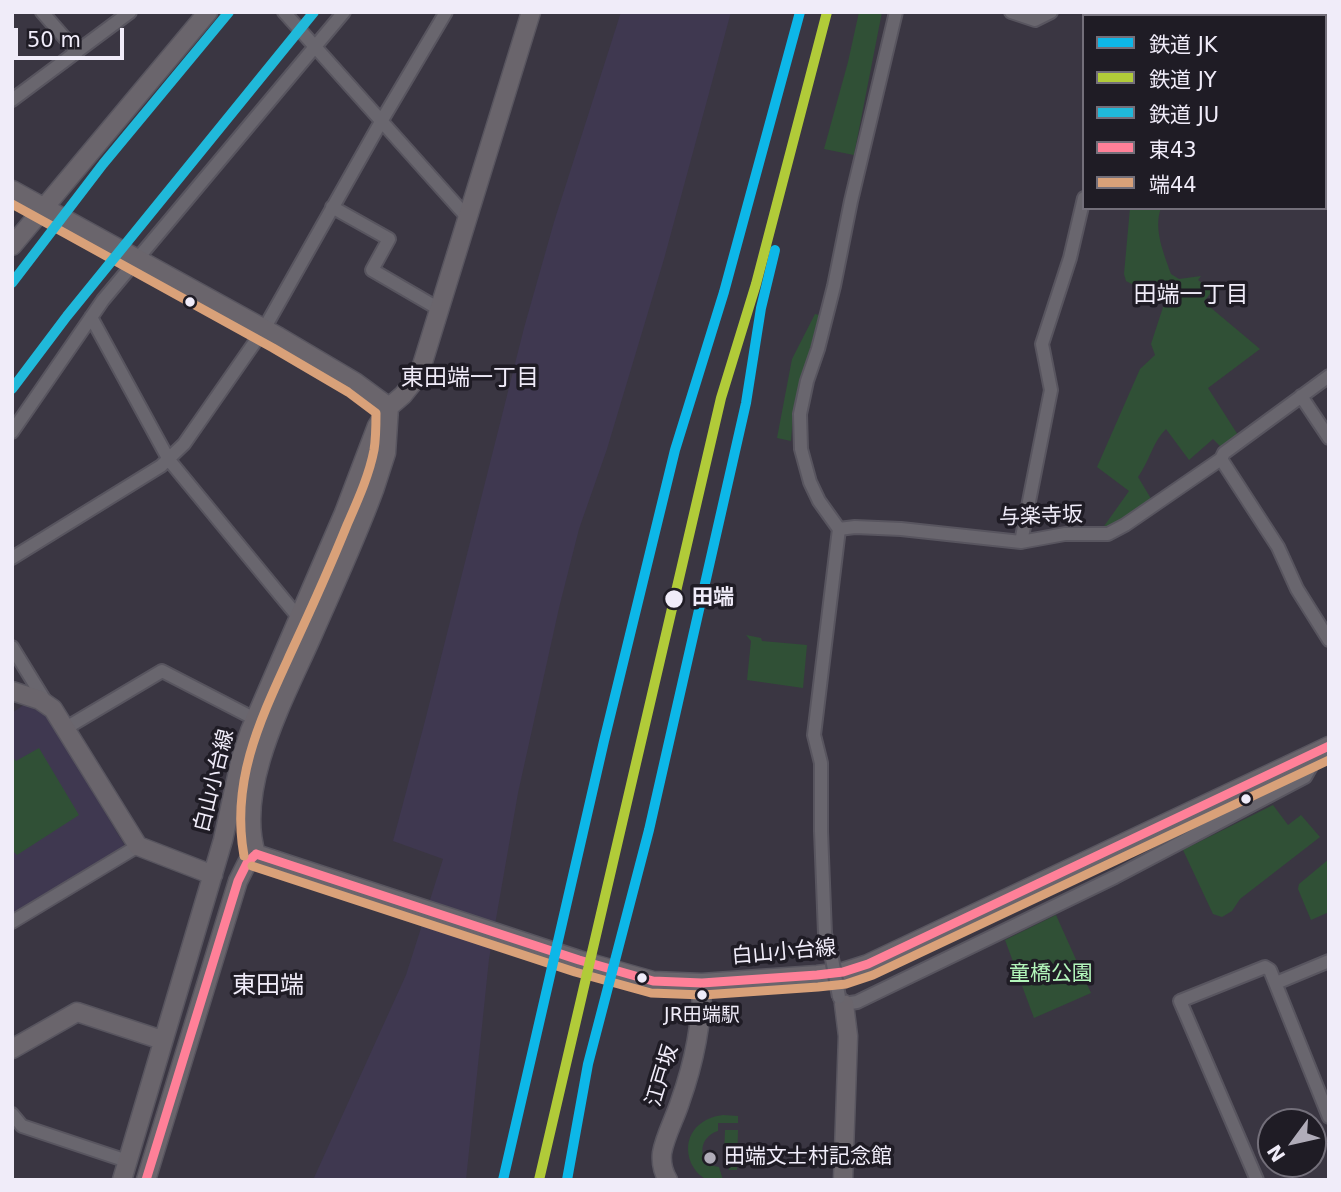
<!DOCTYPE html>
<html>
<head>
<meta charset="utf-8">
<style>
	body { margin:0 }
	#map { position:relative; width:1341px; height:1192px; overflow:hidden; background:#3a3642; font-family:"DejaVu Sans","Noto Sans JP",sans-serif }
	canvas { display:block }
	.frame { position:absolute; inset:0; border:14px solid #f0ecf9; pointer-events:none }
	.legend { position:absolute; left:1082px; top:14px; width:245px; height:196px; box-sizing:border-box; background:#1f1c25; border:2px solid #736f7a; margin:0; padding:9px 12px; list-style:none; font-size:21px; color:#f0ecf9 }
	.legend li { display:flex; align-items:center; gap:14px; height:35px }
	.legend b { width:35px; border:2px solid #736f7a }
	.north { position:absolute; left:1257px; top:1108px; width:70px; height:70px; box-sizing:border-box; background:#1f1c25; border:2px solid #736f7a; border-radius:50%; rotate:237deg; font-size:19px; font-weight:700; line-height:28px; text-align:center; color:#f0ecf9 }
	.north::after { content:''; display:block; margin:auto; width:24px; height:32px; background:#b0acb9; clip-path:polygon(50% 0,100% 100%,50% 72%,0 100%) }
	.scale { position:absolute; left:14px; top:28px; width:110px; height:32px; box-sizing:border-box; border:4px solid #f0ecf9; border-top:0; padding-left:9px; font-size:21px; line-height:24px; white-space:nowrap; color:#f0ecf9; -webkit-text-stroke:5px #1f1c25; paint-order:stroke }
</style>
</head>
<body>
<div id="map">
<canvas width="1341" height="1192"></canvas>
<div class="frame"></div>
<ul class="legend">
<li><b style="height:9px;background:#0db7e8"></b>鉄道 JK</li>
<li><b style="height:9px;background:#b1cb39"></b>鉄道 JY</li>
<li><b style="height:9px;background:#20b9da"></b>鉄道 JU</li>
<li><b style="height:9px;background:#ff8098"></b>東43</li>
<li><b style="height:9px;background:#d9a179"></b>端44</li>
</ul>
<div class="north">N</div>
<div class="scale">50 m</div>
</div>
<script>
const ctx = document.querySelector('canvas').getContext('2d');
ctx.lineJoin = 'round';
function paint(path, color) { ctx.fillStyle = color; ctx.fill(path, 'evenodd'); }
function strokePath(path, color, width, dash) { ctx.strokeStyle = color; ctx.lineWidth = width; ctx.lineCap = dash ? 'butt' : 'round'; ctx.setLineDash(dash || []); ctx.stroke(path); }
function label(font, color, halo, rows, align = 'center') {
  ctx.font = font + ' "DejaVu Sans","Noto Sans JP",sans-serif'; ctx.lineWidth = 7; ctx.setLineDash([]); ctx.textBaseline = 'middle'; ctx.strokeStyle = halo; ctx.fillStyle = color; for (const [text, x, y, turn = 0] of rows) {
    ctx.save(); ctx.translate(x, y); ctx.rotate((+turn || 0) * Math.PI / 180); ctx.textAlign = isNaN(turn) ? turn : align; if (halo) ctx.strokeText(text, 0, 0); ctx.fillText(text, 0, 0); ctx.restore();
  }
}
paint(new Path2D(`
	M621,12H731L664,259L607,449L579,529L559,608L518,793L489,959L466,1180H313L406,975L443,859L393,841L425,721L524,328L554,222Z
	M25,704L47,716L124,844L123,848L12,914V713Z`), '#3f3850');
paint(new Path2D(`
	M859,12H882L854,155L824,149L848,62Z
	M1130,208H1161C1153,229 1164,254 1171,274L1179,279L1201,276L1198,280L1212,291L1204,302L1260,349L1208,388L1238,435L1221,447L1213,439L1189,460L1166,429C1153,441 1149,462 1138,477L1153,502L1114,527L1102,529L1129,491L1097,467L1140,369L1155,355L1151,344L1165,301L1126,281L1124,274Z
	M815,314L819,315L793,414L791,441L777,438L792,359Z
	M746,635L761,638L762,641L807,645L803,688L747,680L751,641Z
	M39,748L79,815L17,855L12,850V756L16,761Z
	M1273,805L1288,825L1301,815L1320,837L1240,899L1232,911L1222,917L1213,914L1183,850Z
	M1329,859V912L1311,920L1298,889L1299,884Z
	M1056,915L1091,993L1034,1018L1005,940Z
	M723,1115L738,1116V1123H718V1131C697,1137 697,1165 719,1167L723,1180C718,1180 711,1181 706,1179C699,1176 694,1169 691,1163C681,1137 698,1118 723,1115Z
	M725,1130H738L737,1170H729L724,1156Z`), '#305036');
const street = new Path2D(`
	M42,12L77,52
	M284,12L467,217
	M1011,12L1035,20L1051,12
	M1223,12L1230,16
	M1272,16V12
	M12,100L130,12
	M332,207L389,239L372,270L439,309
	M91,317L169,460L299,618
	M1301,396L1329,438
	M12,432L103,300L344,12
	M1221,459L1278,547L1297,589L1329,640
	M839,529L855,527L901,529L1021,542L1065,534H1108L1125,525L1221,459L1224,453L1329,376
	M1021,542L1051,390L1042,344L1070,258L1084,198
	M12,558L161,466L184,444L264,329L382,120L446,12
	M12,647L47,704
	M66,728L162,671L255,719
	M12,922L138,846
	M831,953L825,934L821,831V763L814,735L839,529L819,501L810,482L801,449L800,414L807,381L818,349L834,286L851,201L896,12
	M1276,983L1329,961
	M840,998L844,1004L857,1002L1115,877L1305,777L1313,763L1315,752
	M12,1114L22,1126L127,1161
	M1257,1180L1180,1001L1265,967L1270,970L1329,1117`);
const secondary = new Path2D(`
	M12,190L279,337L355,382L389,407L386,453L374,490C356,539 334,586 313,634C286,696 235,786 256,854
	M12,246L208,12
	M12,691L40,700L53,709L138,846L213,875
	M256,854L579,960L653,981L702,983L817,975L843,972L868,964L1329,746
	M12,1049L77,1012L162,1040
	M122,1180L223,840L241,758L250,731L344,513L377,426L389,407L403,395L419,375L531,12
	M146,1180L238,881L247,863L256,854
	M668,1180C663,1172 661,1163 662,1153C665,1136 675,1118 680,1102C694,1063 702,1024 702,983
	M843,1180L848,1036L844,1004`);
strokePath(street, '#58555f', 16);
strokePath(secondary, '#58555f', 21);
strokePath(street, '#69666e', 12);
strokePath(secondary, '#6a656c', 18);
const streetBridge = new Path2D(`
	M831,953L839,997`);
strokePath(streetBridge, '#58555f', 16, []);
strokePath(streetBridge, '#69666e', 12);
strokePath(new Path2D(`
	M256,854L579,960L653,981L702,983L817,975L843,972L868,964L1329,746
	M146,1180L238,881L247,863L256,854`), '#ff8098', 9);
strokePath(new Path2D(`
	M12,204L273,348L348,392L376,413C376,425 376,438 374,450C369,476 357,502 347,525C330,567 312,607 293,648C262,716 230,779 244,856
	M252,866L575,972L651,993L703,995L818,987L846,984L873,975L1329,760`), '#d9a179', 9);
strokePath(new Path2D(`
	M503,1180L604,741L675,450L724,292L800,12
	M567,1180L588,1064L649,830L746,403L761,308L775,250`), '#0db7e8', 10);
strokePath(new Path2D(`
	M539,1180L721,398L756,284L827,12`), '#b1cb39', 10);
strokePath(new Path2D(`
	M12,283L103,164L229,12
	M12,389L67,316L314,12`), '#20b9da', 10);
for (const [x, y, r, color] of [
	[190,302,6,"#f0ecf9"],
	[674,599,10,"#f0ecf9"],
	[1246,799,6,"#f0ecf9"],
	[642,978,6,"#f0ecf9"],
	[702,995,6,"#f0ecf9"],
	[710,1158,7,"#b0acb9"]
]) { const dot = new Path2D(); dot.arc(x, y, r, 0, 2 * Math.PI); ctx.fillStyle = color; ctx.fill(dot); strokePath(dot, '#1f1c25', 2.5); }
label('19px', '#f0ecf9', '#1f1c25', [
	["JR田端駅",702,1016]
]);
label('21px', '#f0ecf9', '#1f1c25', [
	["与楽寺坂",1041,517,-2],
	["白山小台線",215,781,-76],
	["白山小台線",784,953,-5],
	["江戸坂",663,1076,-73]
]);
label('bold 21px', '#f0ecf9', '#1f1c25', [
	["田端",692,599]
], 'left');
label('21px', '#b3f6bb', '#1f1c25', [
	["童橋公園",1051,975]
]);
label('21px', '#f0ecf9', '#1f1c25', [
	["田端文士村記念館",724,1158]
], 'left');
label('23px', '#f0ecf9', '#1f1c25', [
	["田端一丁目",1191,296],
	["東田端一丁目",470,379]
]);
label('24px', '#f0ecf9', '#1f1c25', [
	["東田端",268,987]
]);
</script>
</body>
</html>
